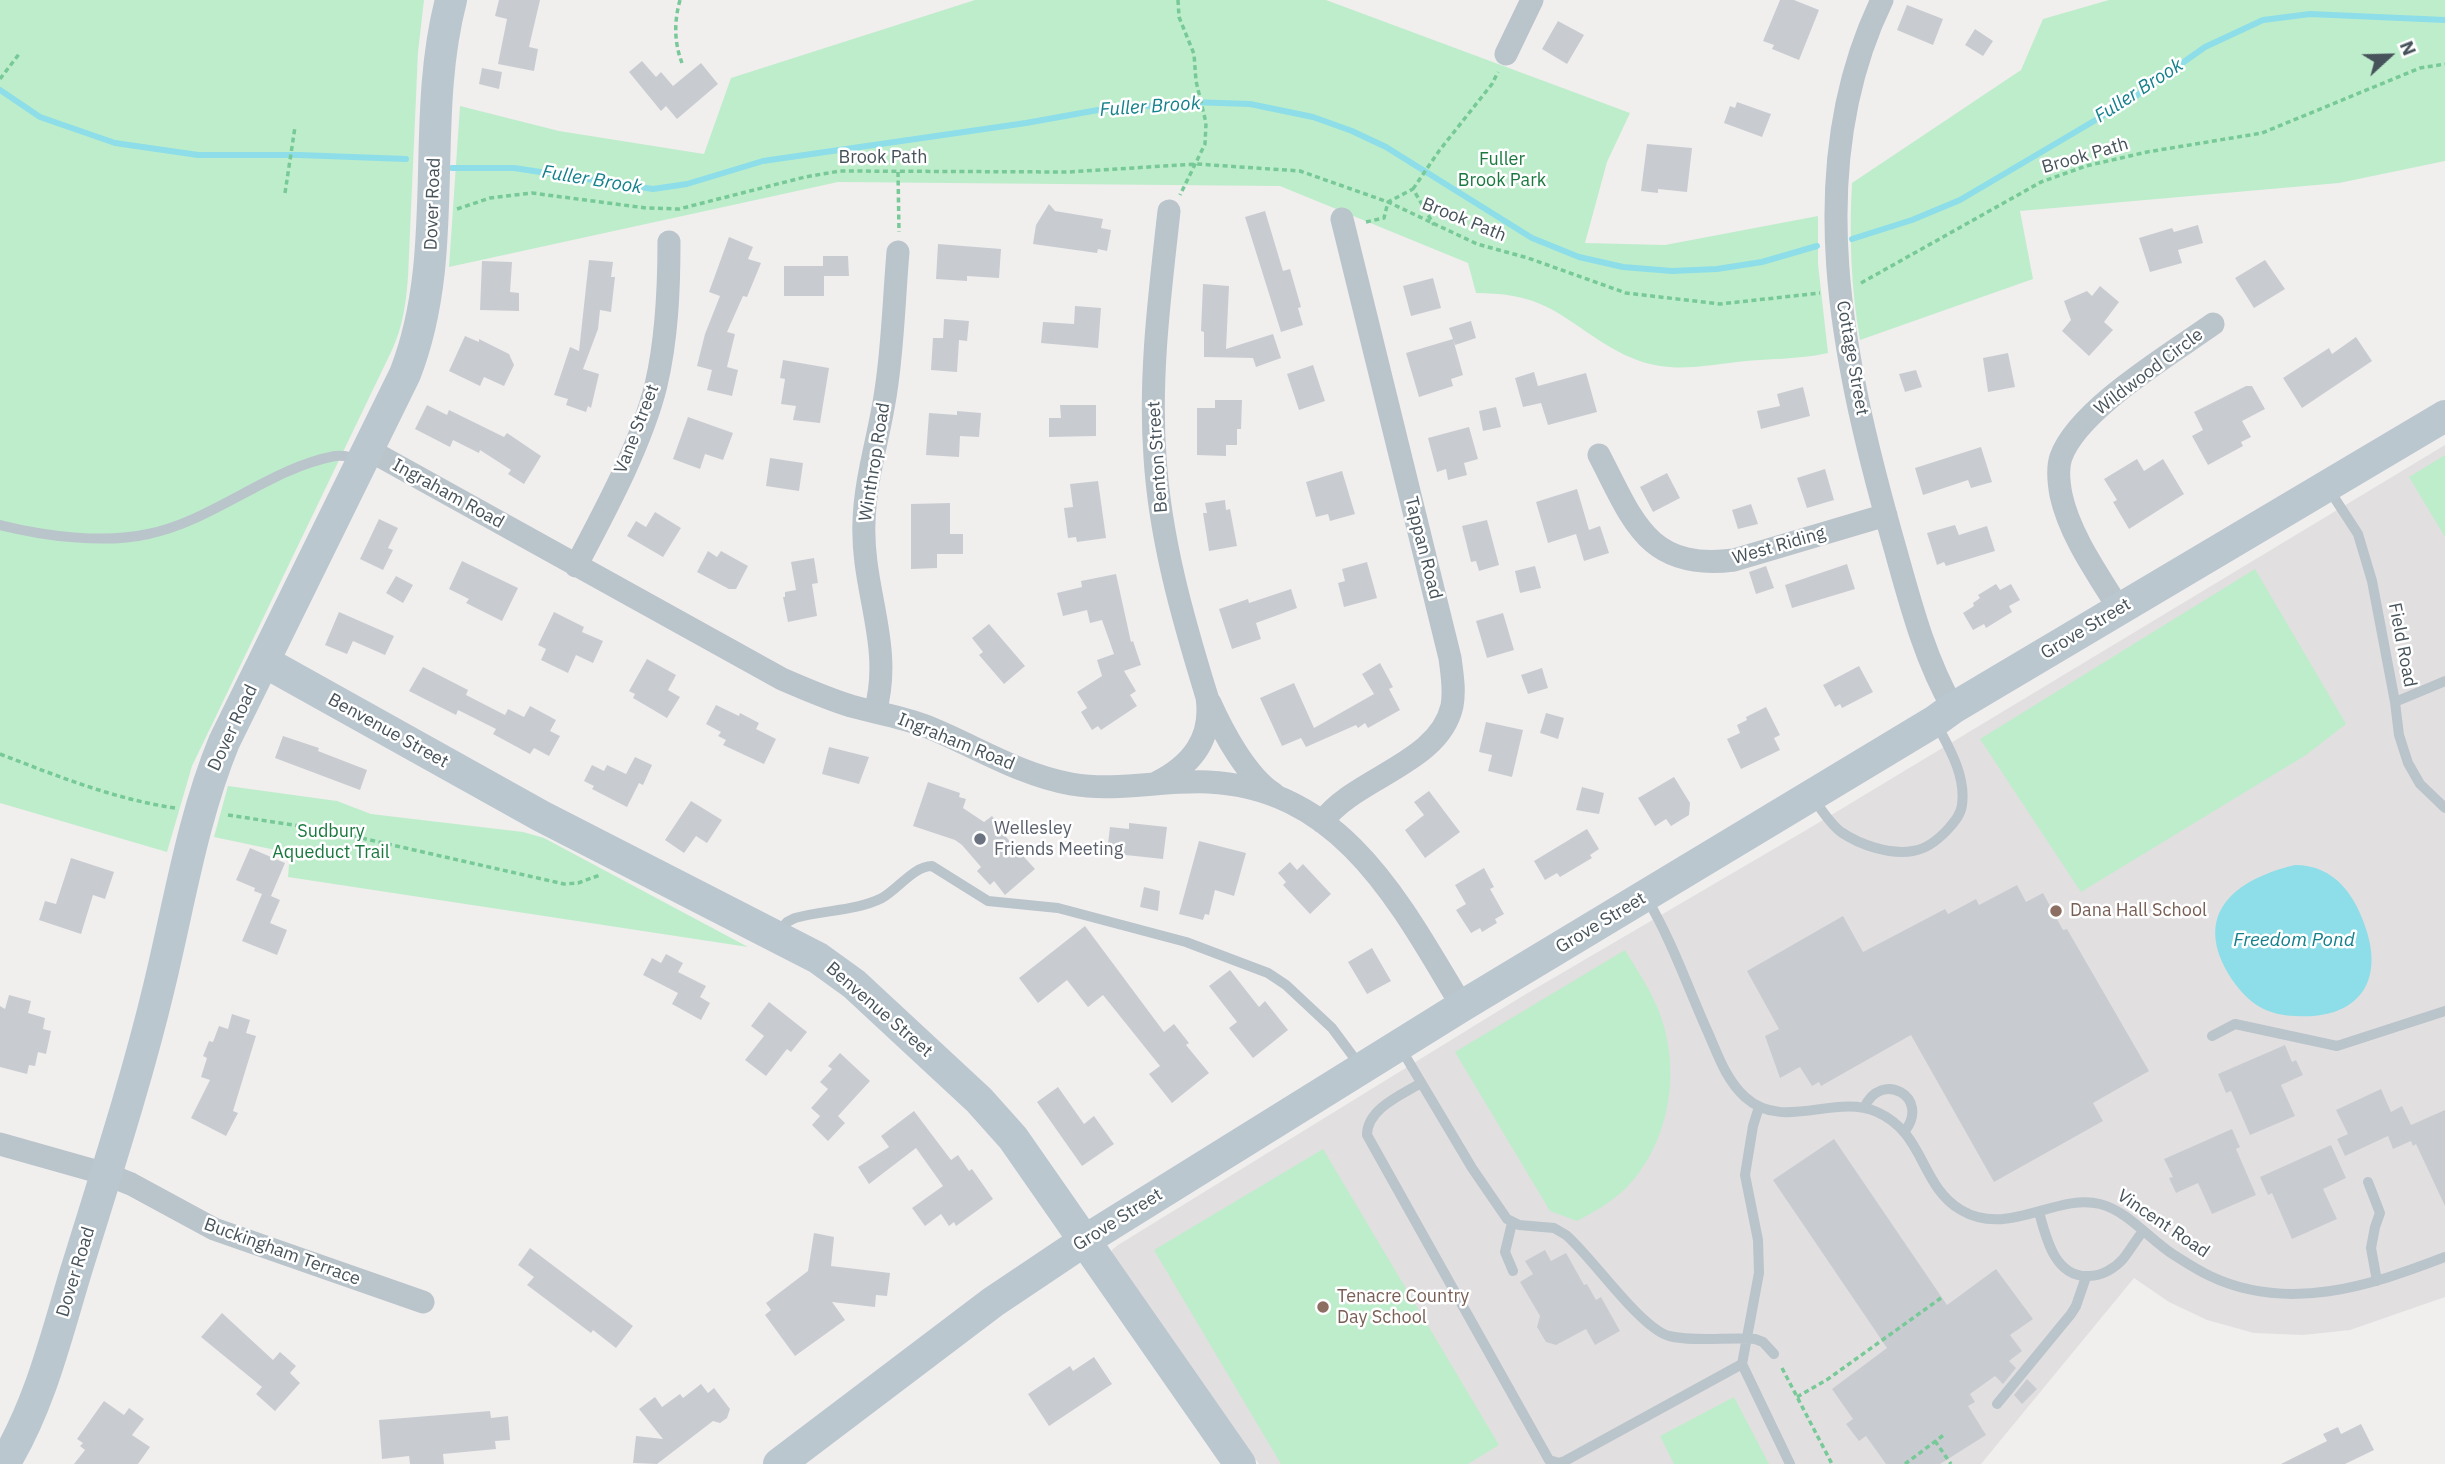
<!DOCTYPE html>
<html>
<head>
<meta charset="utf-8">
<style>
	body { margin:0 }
	#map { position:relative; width:2445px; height:1464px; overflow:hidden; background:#f1eeee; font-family:"IBM Plex Sans",sans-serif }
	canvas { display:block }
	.north { position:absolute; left:2354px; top:21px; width:70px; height:70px; -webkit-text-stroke:5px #fff; paint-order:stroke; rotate:68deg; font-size:19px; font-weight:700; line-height:28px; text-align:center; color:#47535b }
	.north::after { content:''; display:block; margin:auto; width:24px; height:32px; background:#47535b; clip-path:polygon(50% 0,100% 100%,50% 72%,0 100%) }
</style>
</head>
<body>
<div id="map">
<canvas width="2445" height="1464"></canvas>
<div class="north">N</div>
</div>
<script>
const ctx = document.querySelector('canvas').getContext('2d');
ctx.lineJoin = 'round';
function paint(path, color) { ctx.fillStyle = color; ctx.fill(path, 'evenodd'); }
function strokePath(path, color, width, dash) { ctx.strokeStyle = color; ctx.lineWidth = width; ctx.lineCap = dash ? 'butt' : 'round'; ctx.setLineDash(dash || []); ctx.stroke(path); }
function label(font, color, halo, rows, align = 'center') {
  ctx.font = font + ' "IBM Plex Sans",sans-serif'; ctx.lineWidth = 5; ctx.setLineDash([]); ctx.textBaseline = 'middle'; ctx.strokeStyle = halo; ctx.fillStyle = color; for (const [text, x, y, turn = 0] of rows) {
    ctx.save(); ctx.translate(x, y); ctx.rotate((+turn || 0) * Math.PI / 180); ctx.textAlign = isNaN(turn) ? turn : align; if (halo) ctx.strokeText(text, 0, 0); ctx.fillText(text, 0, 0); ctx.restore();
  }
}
paint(new Path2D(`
	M2445,445V1297L2350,1330L2303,1335L2254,1333L2207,1320L2169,1302L2134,1278L1981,1464H1259L1113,1265L1111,1258L1112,1250L1118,1245L1521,997L1813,826Z`), '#e2dfe0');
paint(new Path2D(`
	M0,0H424L418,52L408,277C406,303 403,326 392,350L192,766L167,852L0,803Z
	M975,0H1326L1630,113L1607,162L1585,243L1665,245L1818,216V264L1828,353C1798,360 1768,358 1737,362C1703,366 1671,373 1637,360C1604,348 1579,324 1549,308C1526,296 1501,293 1476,293L1468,263L1280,186L838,182L449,267L460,106L559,131L704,154L731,78Z
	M2109,0H2445V161L2339,183L2020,211L2033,279L1860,340C1851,288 1849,236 1852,183L2021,70L2043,19Z
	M2445,455V537L2409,477Z
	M2255,569L2346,724L2306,755L2081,892L1980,739Z
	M228,786L337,801L371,814L523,832L544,838L748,947L288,877L290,853L214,837Z
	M1625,950C1638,972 1653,993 1661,1017C1681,1074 1669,1144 1626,1188C1612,1202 1594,1212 1577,1221L1550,1211L1455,1052Z
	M1323,1149L1499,1445L1468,1464H1281L1154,1250Z
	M1734,1397L1769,1464H1674L1660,1436Z`), '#beedcb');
paint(new Path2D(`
	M2295,865C2335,865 2356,896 2367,932C2384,988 2352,1020 2295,1016C2269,1015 2252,1006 2236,985C2189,920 2228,881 2295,865Z`), '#8ddee8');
strokePath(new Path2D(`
	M0,90L40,117L115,143L198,155H299L406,159
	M452,168H514L653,189L687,184L763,161L1026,123L1098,110L1190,102L1250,104L1313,117L1352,131L1386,147L1532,238L1579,257L1623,267L1672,271L1717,269L1762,262L1817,246
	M1852,239L1912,220L1960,200L2133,98L2205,47L2263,20L2310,14L2445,20`), '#8ddee8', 6);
paint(new Path2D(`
	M499,0H540L529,47L538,49L534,71L498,64L507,19L495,16Z
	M1780,0H1794L1819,10L1799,60L1772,49L1774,45L1763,41Z
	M1907,5L1943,19L1933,45L1897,30Z
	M1558,21L1584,35L1567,64L1542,49Z
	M1975,29L1993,41L1983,56L1965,45Z
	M642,61L656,77L661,72L673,86L701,63L718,84L677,119L666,106L661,111L629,72Z
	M482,68L502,72L499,89L479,84Z
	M1737,102L1771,114L1762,137L1724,123L1730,106L1735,108Z
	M1647,144L1692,148L1687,192L1658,189V193L1641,191Z
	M1049,204L1055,211L1103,219L1101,228L1111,230L1107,251L1098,249L1097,253L1033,244L1036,225Z
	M1265,211L1283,271L1290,269L1301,307L1298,308L1303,325L1281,332L1245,217Z
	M2198,225L2203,243L2178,250L2182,263L2150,272L2139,238L2172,228L2174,232Z
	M729,237L753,247L748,259L761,263L747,297L743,296L727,332L735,334L727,367L738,370L732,396L707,390L712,370L697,366L705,334L720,296L709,292Z
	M938,244L1001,249L999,278L967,276V281L936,279Z
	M823,256H848L849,276H824V296H784V266H823Z
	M589,260L613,262L611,277H615L611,312L600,310L598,329L583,369L599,374L591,408L588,406L586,412L566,405L568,399L554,395L570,347L579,351Z
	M2265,260L2285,289L2254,308L2235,278Z
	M482,261L512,262L510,292L519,293V311L480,310Z
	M1433,278L1441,308L1411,316L1403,286Z
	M1203,284L1229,286L1226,349L1273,334L1281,358L1256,367L1253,358L1204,357V332L1201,331Z
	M2100,286L2119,302L2104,322L2113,330L2089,356L2062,331L2071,320L2064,301L2087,291L2092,296Z
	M1075,306L1101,308L1098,348L1041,343L1043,322L1074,324Z
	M944,319L969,321L967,341L959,340L957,372L931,370L933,338H943Z
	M1471,321L1476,338L1455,345L1453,339L1463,375L1451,379L1453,386L1419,397L1406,353L1453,339L1449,328Z
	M465,336L479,342V339L509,354L514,365L504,386L484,377L480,386L449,371Z
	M2356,337L2372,361L2302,408L2283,378L2329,348L2332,354Z
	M2008,353L2015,387L1988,392L1983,358Z
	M783,360L829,368L820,423L793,420L796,406L781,404L785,379L780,378Z
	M1313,365L1325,401L1299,410L1287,374Z
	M1916,370L1922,387L1905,392L1899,374Z
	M1534,372L1538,386L1586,373L1597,412L1548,425L1541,403L1523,407L1515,378Z
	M2246,386H2252L2265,409L2242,421L2251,437L2241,442L2243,446L2208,465L2192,436L2203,430L2194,412Z
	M1803,387L1810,416L1761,429L1757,411L1780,406L1777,394Z
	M1215,400H1242L1241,429H1237V445H1226V456L1197,455V408H1215Z
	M427,405L447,415L449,410L504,437L507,433L541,456L524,484L508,474L511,470L480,450L479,453L453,440L450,447L415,429Z
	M1060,405H1096V436L1049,437V418H1061Z
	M1496,407L1501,427L1483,431L1479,411Z
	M957,411L981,413L979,437L960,436L959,457L926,455L929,413L957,415Z
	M688,417L733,433L723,460L705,454L700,469L673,459Z
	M1469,427L1478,459L1464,463L1467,475L1448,480L1446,469L1437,472L1428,438Z
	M1981,447L1992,482L1971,488L1968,480L1923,495L1915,468Z
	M770,458L803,463L799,491L766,486Z
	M2137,459L2144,471L2163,459L2184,494L2129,529L2113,502L2117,500L2104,479Z
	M1825,469L1834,500L1807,508L1797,478Z
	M1342,471L1355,514L1330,521L1328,514L1316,517L1306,482Z
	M1667,473L1680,498L1653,512L1640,487Z
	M1098,481L1106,538L1077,542L1076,537L1068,538L1064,508L1073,507L1070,484Z
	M1577,489L1589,530L1600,526L1609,553L1584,561L1576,534L1548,543L1536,502Z
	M1225,500L1226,510L1230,509L1237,546L1209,551L1203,513H1207L1205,503Z
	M950,503V534H963V554H937V568L911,569V504Z
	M1751,504L1758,524L1738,529L1732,510Z
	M655,512L681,528L663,557L627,536L636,521L646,527Z
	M379,519L398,528L388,548L393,550L383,570L360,559Z
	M1487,520L1499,565L1479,571L1476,561L1471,562L1462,526Z
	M1955,525L1959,535L1987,526L1995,551L1946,566L1944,562L1937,565L1927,533Z
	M708,551L717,557L721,551L748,566L736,589H729L697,572Z
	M814,558L818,583L812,584L817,616L788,622L783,597H785V592L796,590L791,562Z
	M462,561L518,588L502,621L466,603L469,599L449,589Z
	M1367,562L1377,598L1344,607L1338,583L1345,581L1342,569Z
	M1847,564L1855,589L1792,608L1785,585Z
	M1535,566L1541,588L1520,593L1515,571Z
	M1766,566L1774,588L1756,594L1749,572Z
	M1116,574L1131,642L1133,641L1141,665L1124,671L1136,691L1130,695L1137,706L1101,730L1098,726L1092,730L1081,712L1087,708L1077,692L1102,676L1097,660L1114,654L1102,620L1090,623L1087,610L1063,616L1057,593L1082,587L1081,581Z
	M396,576L413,585L403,603L386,593Z
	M1996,584L2000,590L2011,584L2020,600L2009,606L2012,612L1986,628L1984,624L1973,630L1963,613L1974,606L1973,603L1980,598L1978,595Z
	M1291,589L1297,608L1256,623L1261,639L1232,649L1219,609L1248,599L1249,603Z
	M339,612L394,636L385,655L353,641L347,654L325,645Z
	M554,612L584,627L582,632L603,641L593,663L576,655L568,673L541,660L546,649L538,645Z
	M1503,613L1514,650L1487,658L1476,621Z
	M989,624L1025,666L1004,684L979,655L983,652L972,638Z
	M647,659L676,675L668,690L680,697L667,718L633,698L635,694L629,691Z
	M1380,663L1393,687L1389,689L1400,710L1368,728L1365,723L1358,728L1356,725L1306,747L1301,738L1282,746L1260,698L1294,683L1314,728L1374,694L1362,674Z
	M1859,666L1873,692L1842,708L1840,704L1835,707L1823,685Z
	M423,667L468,690L466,695L505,715L508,709L524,717L530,706L556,720L550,731L560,736L549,756L534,748L530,754L493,734L496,729L458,710L456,715L409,691Z
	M1542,668L1548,688L1528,694L1521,675Z
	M716,705L739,716L740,713L759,723L756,729L776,739L764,764L723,745L726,740L718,736L721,732L706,724Z
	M1766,707L1780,735L1774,738L1780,750L1741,769L1727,739L1740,733L1737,725L1747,720L1746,717Z
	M1546,713L1564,718L1558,739L1540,733Z
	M1486,722L1523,730L1512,777L1488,771L1492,755L1479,752Z
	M283,736L319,748L318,751L367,770L360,790L275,758Z
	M829,747L869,757L859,784L822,774Z
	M635,757L652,765L643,785L639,783L627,807L592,789L594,786L584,781L592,765L604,771L607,765L626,774Z
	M1674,777L1690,803L1689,815L1671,826L1666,819L1655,826L1638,798Z
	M928,782L960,793L959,797L966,799L963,808L984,822L992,816L1008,835L1006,837L1035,869L1005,895L994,881L990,885L977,871L981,867L962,845L955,840L913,826Z
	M1582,787L1604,793L1599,814L1576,810Z
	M1429,791L1460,832L1425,858L1405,830L1424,815L1414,802Z
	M691,801L722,820L707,843L696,836L684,853L665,840Z
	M1129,823L1167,827L1163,859L1107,853L1110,827L1129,829Z
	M1587,829L1599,849L1590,855L1592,858L1560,877L1557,873L1545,880L1534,861Z
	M1199,841L1246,853L1234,896L1215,890L1209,915L1205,914L1203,920L1179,914Z
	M250,848L285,863L271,896L280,900L270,923L287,930L277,955L242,941L262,894L254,891L255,888L236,880Z
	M71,858L114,872L105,899L93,895L81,934L39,920L45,901L56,904Z
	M1290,862L1297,870L1303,864L1331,894L1310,914L1283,885L1286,882L1278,873Z
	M1484,868L1494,887L1490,889L1504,914L1495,919L1497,923L1482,932L1480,928L1471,933L1456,910L1466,904L1455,885Z
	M2017,885L2026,902L2043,893L2063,930L2067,929L2149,1071L2093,1103L2103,1121L1994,1182L1911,1035L1821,1086L1819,1082L1812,1086L1800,1067L1780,1078L1765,1036L1779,1029L1747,971L1843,916L1863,952L1945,909L1948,914L1976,899L1979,905Z
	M1144,887L1160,891L1158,911L1140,907Z
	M1085,926L1164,1032L1174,1024L1189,1043L1186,1045L1209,1073L1172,1103L1149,1074L1160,1066L1103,995L1088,1007L1067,980L1038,1003L1019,978Z
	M1372,948L1391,981L1367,994L1348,962Z
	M666,954L683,963L678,972L706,986L700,997L710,1003L701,1020L672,1004L678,993L643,975L652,958L661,963Z
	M1230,970L1259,1007L1265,1001L1288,1030L1253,1058L1229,1028L1237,1022L1209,986Z
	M9,995L31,1001L28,1013L45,1018L43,1029L51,1031L46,1054L38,1052L35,1066L29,1065L27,1074L0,1067V1006L5,1009Z
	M769,1002L807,1032L791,1052L787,1049L766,1076L745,1060L764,1036L751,1026Z
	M232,1014L250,1020L246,1033L256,1036L233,1111L238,1113L226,1136L191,1118L210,1080L201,1077L207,1058L203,1056L209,1041L213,1042L219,1026L228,1029Z
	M2285,1045L2292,1062L2296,1060L2303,1075L2281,1085L2295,1116L2250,1135L2231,1091L2226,1093L2218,1074Z
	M840,1053L870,1081L838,1116L845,1123L828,1141L812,1125L820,1116L811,1108L828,1089L820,1082L832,1069L828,1066Z
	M1058,1087L1084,1124L1094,1116L1114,1144L1082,1166L1037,1102Z
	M2381,1089L2391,1112L2402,1106L2411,1125L2445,1110V1206L2416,1144L2413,1146L2411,1141L2393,1149L2388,1136L2345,1156L2337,1139L2348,1134L2336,1110Z
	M914,1111L951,1160L958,1155L969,1171L972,1169L993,1199L956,1226L954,1222L949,1226L941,1214L925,1226L912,1208L943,1186L916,1148L869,1184L858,1167L889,1147L881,1136Z
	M2232,1129L2240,1147L2236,1149L2256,1195L2212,1214L2198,1183L2176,1193L2169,1178L2173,1177L2164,1159Z
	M1834,1139L1947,1305L1996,1269L2033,1319L2010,1335L2022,1351L2009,1361L2016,1368L2003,1384L1995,1376L1970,1394L1975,1402L1968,1406L1986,1435L1940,1464H1886L1866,1436L1859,1441L1846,1424L1853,1419L1832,1389L1887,1348L1773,1180Z
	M2331,1145L2346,1178L2323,1189L2337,1219L2292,1239L2272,1193L2268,1195L2260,1177Z
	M814,1233L834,1237L831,1266L890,1273L887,1296L876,1295L875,1307L832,1302L845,1320L795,1356L765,1315L771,1310L766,1303L808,1271Z
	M530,1248L633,1326L616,1348L593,1330L591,1333L527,1285L534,1277L518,1265Z
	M1545,1250L1551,1261L1566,1253L1584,1285L1587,1284L1596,1300L1601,1297L1620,1331L1595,1345L1586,1329L1556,1345L1546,1342L1537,1327L1540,1316L1520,1282L1533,1274L1525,1261Z
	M222,1313L273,1360L280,1352L296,1366L290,1373L300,1383L275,1411L256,1394L262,1387L201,1337Z
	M1094,1357L1112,1384L1049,1426L1028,1394L1070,1366L1073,1371Z
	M2027,1379L2037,1389L2022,1404L2014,1395Z
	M701,1384L708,1393L714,1388L730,1409L727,1418L720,1423L713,1421L657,1464L633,1463L636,1436L663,1439L639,1409L655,1397L662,1407L680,1394L683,1398Z
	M104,1401L124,1415L129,1408L144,1419L132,1435L150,1447L138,1464H74L85,1450L80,1446L83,1443L77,1439Z
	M490,1411L491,1418L508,1416L510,1440L495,1441L496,1449L443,1454L444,1464H410L409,1456L382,1459L379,1420Z
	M2361,1424L2374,1450L2345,1464H2281L2327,1441L2323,1434L2338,1427L2341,1434Z`), '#c8ccd1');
strokePath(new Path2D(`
	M680,0C674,22 674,42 682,63
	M1178,0L1179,17L1194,54L1196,81L1206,123L1205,144L1180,195
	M0,79L19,54
	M898,172L899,232
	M1413,189L1439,151L1492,84L1498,72
	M285,193L295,127
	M457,209L490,198L532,193L646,208L679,209L805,177L840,171L1068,172L1197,164L1300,171L1388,202L1477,244L1528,258L1626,293L1720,304L1820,293
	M1366,222L1384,218L1388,202L1413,189L1434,225
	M1861,283L2041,182L2086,166L2147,152L2262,133L2420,68L2445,64
	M0,754C57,776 114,799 175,808
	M228,815L326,830L564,884L578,883L600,875
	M1782,1368L1832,1464
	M1797,1397L1828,1379L1941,1298
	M1935,1441L1951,1464
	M1905,1464L1945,1434`), '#78c998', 3.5, [5, 3.5]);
strokePath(new Path2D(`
	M2328,488L2358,534L2372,581L2395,702L2399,735L2408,763L2420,784L2445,808
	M0,525C44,536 104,544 148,534C213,521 270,468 335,456C344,455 352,457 360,461
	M2395,702L2445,681
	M1813,798C1821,809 1830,824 1841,832C1860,845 1890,855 1913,851C1927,849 1940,838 1949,828C1955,821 1961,814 1962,805C1966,775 1949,748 1936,723
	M1647,899C1671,939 1687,985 1706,1028C1717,1052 1725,1079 1745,1097C1783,1132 1835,1093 1877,1112C1925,1133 1920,1186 1961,1210C2008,1238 2056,1193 2100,1204C2128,1211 2150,1240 2174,1255C2185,1262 2197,1270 2210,1276C2288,1313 2370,1286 2445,1257
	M778,932L787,922L795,918C823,910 856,911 882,898C898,889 914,866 932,866L988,901L1058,908L1186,942L1268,973L1286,985L1332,1028L1361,1067
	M2212,1036L2235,1024L2337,1046L2445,1011
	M1400,1047L1472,1168L1507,1219L1519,1225L1554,1228L1566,1235C1592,1257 1640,1328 1669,1336C1696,1342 1727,1337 1755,1339L1763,1342L1774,1354
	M1421,1083C1401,1095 1367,1109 1367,1135L1549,1460L1559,1463L1565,1461L1742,1364L1790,1464
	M1864,1108C1881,1069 1931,1097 1905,1131
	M2368,1182L2380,1213L2375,1227L2371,1248L2377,1281
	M2039,1212C2046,1238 2055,1278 2089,1276C2102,1276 2115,1268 2123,1259C2130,1250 2136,1240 2143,1231
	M1512,1223L1505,1252L1513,1271
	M1742,1364L1759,1273L1758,1240L1745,1175L1753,1126L1759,1107
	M1997,1404L2071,1314L2076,1306L2086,1277`), '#bac4cb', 10);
strokePath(new Path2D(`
	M1882,0C1800,169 1843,362 1891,534C1908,593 1922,654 1953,708
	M1506,54L1532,0
	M369,450L782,679C805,689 828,699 851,706C877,713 903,717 928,727C975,746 1020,775 1071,784C1117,792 1162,780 1208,782C1343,788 1401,905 1462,1006
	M1599,455C1633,520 1647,571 1734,560L1886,515
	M576,566C605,511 641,445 656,385C667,338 669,290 669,242
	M2119,609C2098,574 2070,536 2061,495C2059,484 2057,468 2061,457C2078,409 2171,354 2213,324
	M1210,703C1223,732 1247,777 1274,794
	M875,712C894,646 861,589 864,522C865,478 880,434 886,390C893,345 894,298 898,252
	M1156,783C1192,765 1213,738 1207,697C1183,619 1160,539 1155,457C1149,375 1160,293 1169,211
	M1322,822C1355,777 1439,764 1452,706C1455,690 1452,674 1450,658L1342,219
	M0,1144L106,1174L131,1184L214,1229L423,1302`), '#bac4cb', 23);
strokePath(new Path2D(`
	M265,662L541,816L818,958L854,984L979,1100L1013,1138L1240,1464
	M4,1464C40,1405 56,1337 76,1271C105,1177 136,1083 159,987C179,905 192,820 224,742L405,374C452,254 419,123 451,0
	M779,1464L993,1302L1084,1241L1462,1006L1935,721L1953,708L2445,416`), '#bac7cf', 32);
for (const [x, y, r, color] of [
	[980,839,7,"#6b7280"],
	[2056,911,7,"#8d6e63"],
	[1323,1307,7,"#8d6e63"]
]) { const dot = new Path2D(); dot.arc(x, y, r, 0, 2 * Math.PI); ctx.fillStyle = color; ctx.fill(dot); strokePath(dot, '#fff', 2.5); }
label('18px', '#47535b', '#fff', [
	["Brook Path",2085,156,-16],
	["Brook Path",883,158],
	["Dover Road",433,204,-88],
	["Brook Path",1464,220,22],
	["Cottage Street",1852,358,80],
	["Wildwood Circle",2149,372,-37],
	["Vane Street",637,429,-69],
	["Benton Street",1158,457,-94],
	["Winthrop Road",875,462,-81],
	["Ingraham Road",448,494,29],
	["West Riding",1779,546,-16],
	["Tappan Road",1423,548,76],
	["Grove Street",2086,629,-31],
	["Field Road",2402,645,79],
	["Dover Road",233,728,-65],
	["Benvenue Street",388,731,29],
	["Ingraham Road",956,742,22],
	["Grove Street",1601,923,-31],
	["Benvenue Street",879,1010,41],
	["Grove Street",1118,1220,-32],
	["Vincent Road",2163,1224,34],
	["Buckingham Terrace",282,1252,20],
	["Dover Road",76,1272,-73]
]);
label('18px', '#1b7940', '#fff', [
	["Fuller",1502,160],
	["Brook Park",1502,181],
	["Sudbury",331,832],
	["Aqueduct Trail",331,853]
]);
label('18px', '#5b616d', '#fff', [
	["Wellesley",994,829],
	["Friends Meeting",994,850]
], 'left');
label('18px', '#785e54', '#fff', [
	["Dana Hall School",2070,911],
	["Tenacre Country",1337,1297],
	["Day School",1337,1318]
], 'left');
label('italic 19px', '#13808c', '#fff', [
	["Fuller Brook",2139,91,-33],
	["Fuller Brook",1150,107,-4],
	["Fuller Brook",592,180,9],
	["Freedom Pond",2294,941]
]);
</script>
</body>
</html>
